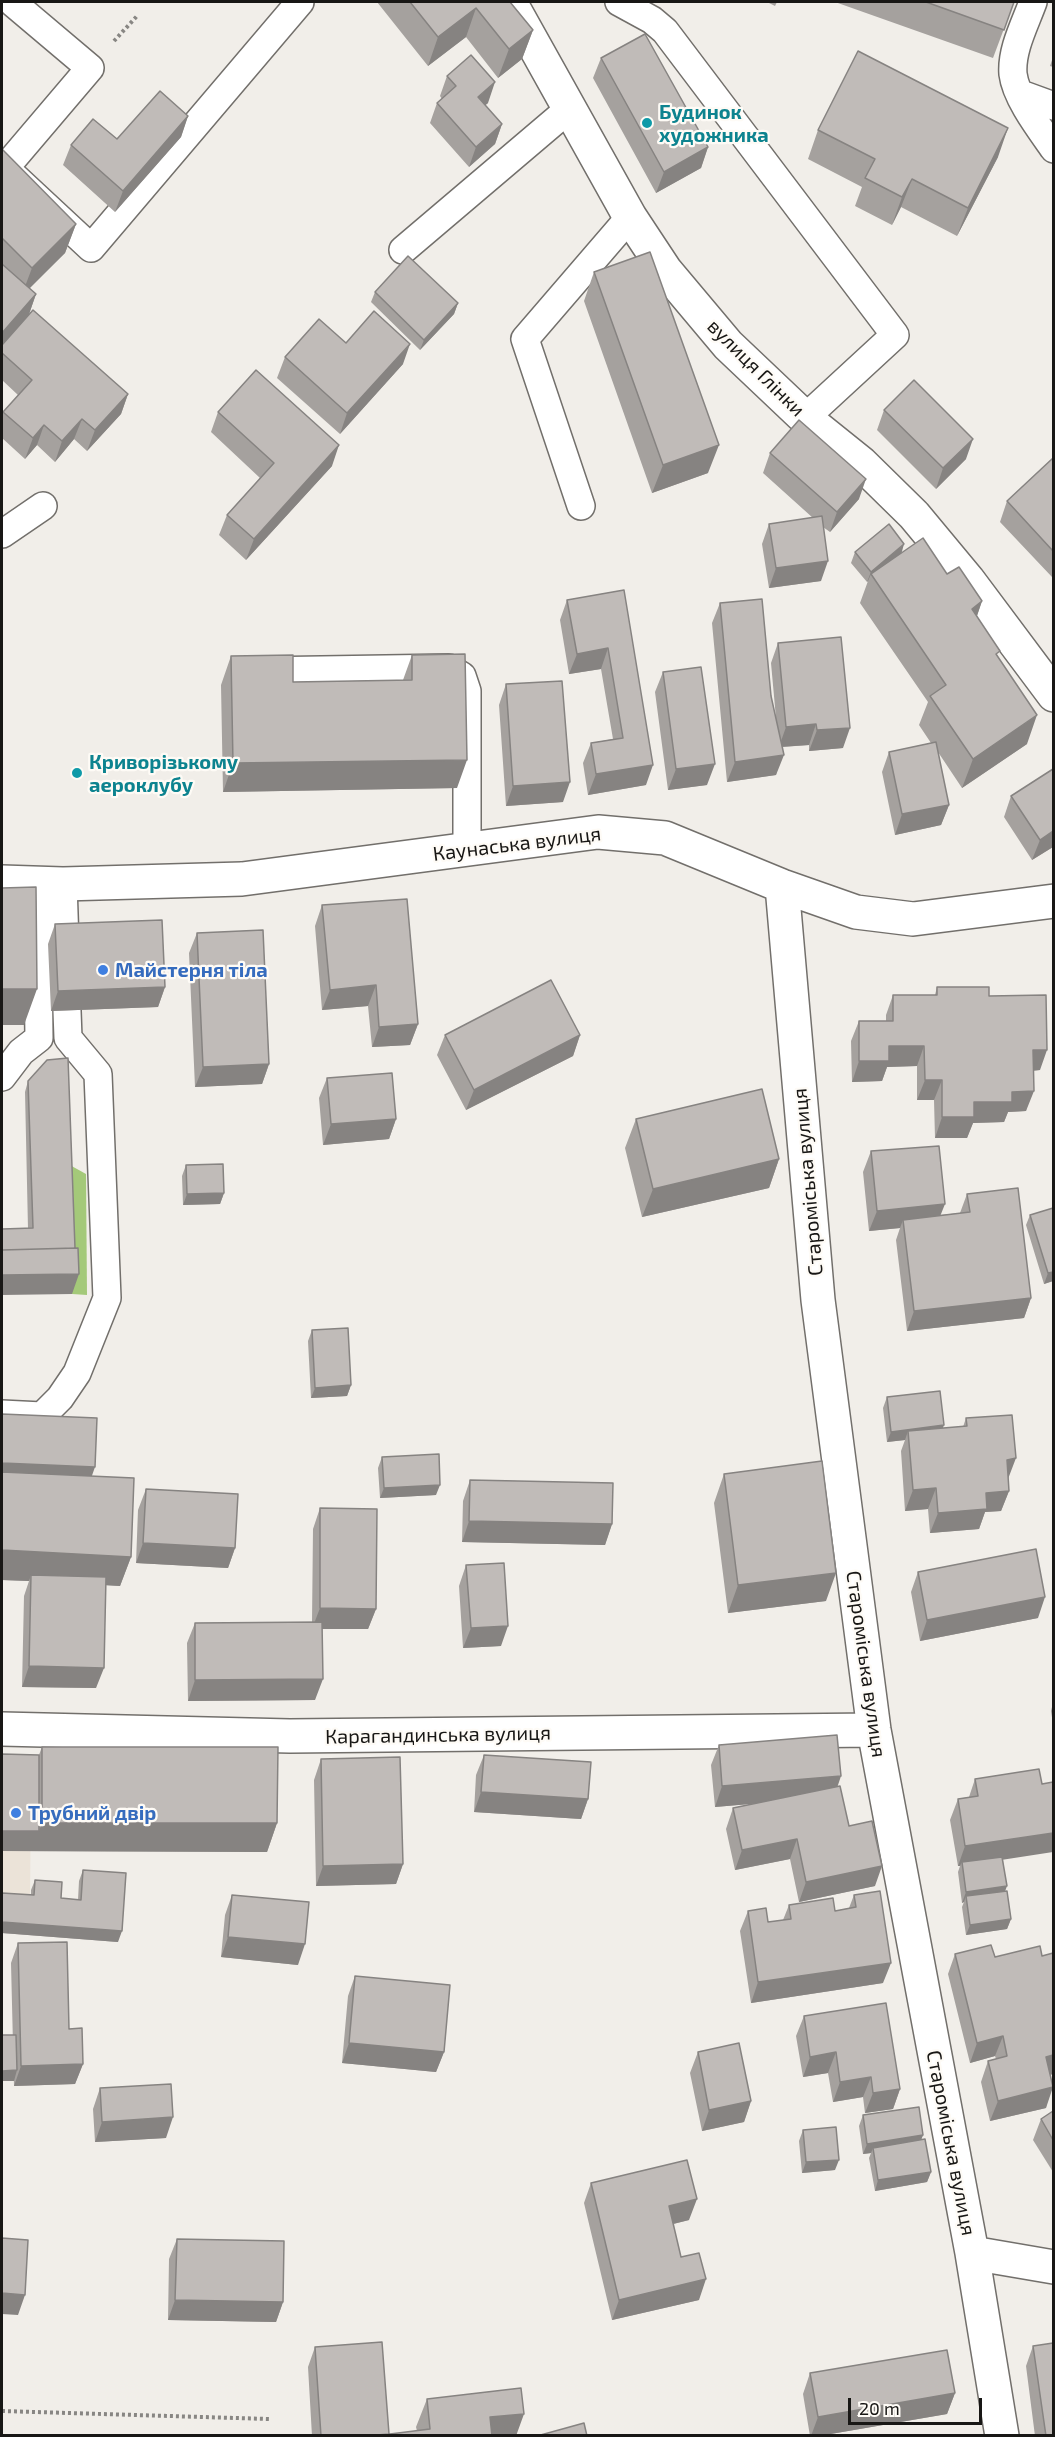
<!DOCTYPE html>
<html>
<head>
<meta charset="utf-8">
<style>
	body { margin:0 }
	#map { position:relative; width:1055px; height:2437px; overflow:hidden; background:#f1eee9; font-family:"Exo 2",sans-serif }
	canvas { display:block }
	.frame { position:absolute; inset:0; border:3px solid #181715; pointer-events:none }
	.scale { position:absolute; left:848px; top:2398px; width:134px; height:27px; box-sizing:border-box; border:3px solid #181715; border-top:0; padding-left:8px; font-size:18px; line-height:21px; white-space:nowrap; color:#181715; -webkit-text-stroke:4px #fefbf6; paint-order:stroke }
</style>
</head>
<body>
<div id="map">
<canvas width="1055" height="2437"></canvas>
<div class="frame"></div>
<div class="scale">20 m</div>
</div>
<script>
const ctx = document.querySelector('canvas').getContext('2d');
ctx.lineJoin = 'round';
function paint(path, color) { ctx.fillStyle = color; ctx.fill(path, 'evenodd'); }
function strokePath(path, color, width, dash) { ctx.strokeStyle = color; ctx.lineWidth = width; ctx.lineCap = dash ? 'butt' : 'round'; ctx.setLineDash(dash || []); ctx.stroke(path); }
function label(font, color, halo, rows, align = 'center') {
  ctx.font = font + ' "Exo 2",sans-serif'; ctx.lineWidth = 4.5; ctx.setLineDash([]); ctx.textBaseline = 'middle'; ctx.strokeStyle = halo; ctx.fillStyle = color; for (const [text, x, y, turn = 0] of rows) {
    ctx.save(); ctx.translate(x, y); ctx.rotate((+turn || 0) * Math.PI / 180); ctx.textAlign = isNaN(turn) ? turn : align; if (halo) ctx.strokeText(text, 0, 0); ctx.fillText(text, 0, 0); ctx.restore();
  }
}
paint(new Path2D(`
	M2,1775H31L30,1906L2,1904Z`), '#ebe3d8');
paint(new Path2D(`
	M68,1164L86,1174L87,1295L72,1294Z`), '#a4c979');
const lane = new Path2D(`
	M15,2L13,3L90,68L5,168L91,248L300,2
	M619,2L652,20L665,31L895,335L805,418
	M1033,2C1025,24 1011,50 1013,74C1016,98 1040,129 1054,149
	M1021,94L1054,106
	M403,250L569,109
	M581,506L525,339L630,217
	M2,534L43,506
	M258,671L449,668L462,676L467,691V849
	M63,884L65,943
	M2,1077L21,1052L39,1038L37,883
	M2,1414L42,1416L60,1398L77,1373L107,1298L98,1074L68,1038L67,1011`);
const street = new Path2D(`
	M510,2L630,217L665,270L728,345L805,418L861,463L914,515L968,580L1054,695
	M2,882L63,884L242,879L598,832L665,838L782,886L856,912L913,919L1054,901
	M782,886L818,1300L874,1730L972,2253L1002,2436
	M2,1729L290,1736L874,1730
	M972,2253L1054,2267`);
strokePath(lane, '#726f6b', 30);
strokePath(street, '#726f6b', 36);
strokePath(new Path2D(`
	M114,41L138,15
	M2,2411L269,2419`), '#888683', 4, [3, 3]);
strokePath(lane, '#fff', 27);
strokePath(street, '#fff', 33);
paint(new Path2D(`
	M377,2H510L533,30L522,59L498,78L466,37L428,66Z
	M767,2H777L775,6Z
	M835,2H1014L993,58Z
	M1053,57V67L1050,66Z
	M601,58L708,147L701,168L656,193L593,78Z
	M447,76L488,103L485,105L502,124L495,144L469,167L430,123L437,103L442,99L440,96Z
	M188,116L181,137L115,212L63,165L71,145L117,139Z
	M818,130L998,157L957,236L901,207L892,225L855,206L862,187L808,159Z
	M2,149L76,224L65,253L29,288L36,294L29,314L128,394L121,414L87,451L74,439L55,462L37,445L25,459L2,438V416L3,412L18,395L2,380Z
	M594,272L708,473L652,493L584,301Z
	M375,292L458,303L454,314L420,350L371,302Z
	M346,343L403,364L340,434L277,378L285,357Z
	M884,410L966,459L936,489L877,430Z
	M218,412L332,466L246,560L219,535L227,515L260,478L211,432Z
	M770,453L859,499L830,532L823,527L821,581L769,588L762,544L769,524L813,518L763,473Z
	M1053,458V575L1052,577L1000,522L1007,501Z
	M855,552L901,553L947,574L982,601L977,616L998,657L1027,744L962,788L938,752L949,805L941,825L895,835L882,772L889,752L931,743L919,725L928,702L860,603L868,581L867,582L851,563Z
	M624,590L646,785L588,795L583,763L591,743L613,739L601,669L569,674L560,620L567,600Z
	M720,603L771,696L776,718L771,663L778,643L843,748L809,751V745L782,747L776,775L727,782L712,623Z
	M412,655L457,788L223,792L221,685L231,656L293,682L403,680Z
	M663,672L707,785L668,790L655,692Z
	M506,684L563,802L506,806L499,705Z
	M1053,769V847L1032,860L1004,817L1011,796Z
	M322,905L418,1024L410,1045L372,1047L368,1006L322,1010L315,926Z
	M55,924L165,987L158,1007L51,1011L48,944Z
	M197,933L269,1064L262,1084L195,1087L189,953Z
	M937,987L989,996L1040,1070L1033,1071L1026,1111L1008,1112L1004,1122L973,1123L967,1138H935L934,1100H917V1066L887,1067L882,1081L852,1082L851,1041L859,1021H886V1015L893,995H935Z
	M445,1035H580L573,1056L466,1110L437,1055Z
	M327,1078L396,1119L389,1139L323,1145L319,1098Z
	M28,1081L72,1294L28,1229L25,1092Z
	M636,1119L779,1159L769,1188L642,1217L625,1148Z
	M871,1151L940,1215L960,1213L967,1194L1031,1298L1024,1318L907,1331L896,1240L900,1228L869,1231L863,1172Z
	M186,1165L224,1193L220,1204L183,1205L182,1176Z
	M1030,1215L1053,1281L1044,1284L1026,1225Z
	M312,1330L351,1385L347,1396L311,1398L308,1341Z
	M887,1397L943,1428L963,1427L966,1418L1008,1479L1009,1491L1001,1511L985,1512L979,1529L930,1533L928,1509L905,1511L901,1451L905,1440L887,1442L883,1408Z
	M2,1414L92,1476L131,1557L120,1586L105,1585L96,1688L22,1687L24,1596L29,1581L2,1580Z
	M382,1457L436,1495L380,1498L378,1468Z
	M724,1474L826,1601L728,1613L714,1503Z
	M470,1480L612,1524L605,1545L462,1542L463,1501Z
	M146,1489L235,1548L228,1568L136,1563L138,1510Z
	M320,1508L376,1609L368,1629H322L315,1700L188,1701L187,1643L195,1623L312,1622L313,1529Z
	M466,1565L501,1646L463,1648L459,1586Z
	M918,1572L1038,1618L920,1641L911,1592Z
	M1053,1703V1724L1051,1711Z
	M719,1745L837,1787L849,1826L875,1886L799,1902L790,1859L735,1870L726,1829L733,1808L759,1803L715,1807L711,1765Z
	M42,1747L277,1823L267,1852L2,1851Z
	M484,1755L588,1799L581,1819L474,1812L476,1775Z
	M321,1759L403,1864L396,1884L316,1886L314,1780Z
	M975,1779L1003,1860L1005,1891L1011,1919L1007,1929L966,1935L962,1907L964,1902L962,1903L958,1872L960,1866H958L950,1820L958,1799L969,1797Z
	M83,1870L118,1942L2,1933V1893L31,1895V1890L35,1880L61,1898L78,1900L79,1881Z
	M232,1895L298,1965L221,1957L225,1915Z
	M854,1895L883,1983L751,2003L740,1931L748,1911L768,1922L783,1920L789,1905L835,1911L849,1908Z
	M18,1943L69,2029L83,2064L75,2084L14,2086L11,1963Z
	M1053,1953V2074L1050,2075L1046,2108L990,2121L981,2082L988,2061L996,2059L995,2056L970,2063L948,1974L955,1954L995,1957L1042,1956Z
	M355,1976L444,2052L436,2072L342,2063L348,1996Z
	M804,2016L900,2089L893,2109L865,2113L863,2097L833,2102L828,2073L803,2077L796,2036Z
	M698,2052L751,2101L744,2122L702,2131L690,2073Z
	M100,2088L166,2138L95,2142L93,2109Z
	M1053,2111V2172L1033,2140L1041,2119Z
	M863,2115L923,2135L921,2140L931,2172L927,2182L875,2191L869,2158L871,2153L863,2154L859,2126Z
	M803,2130L835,2170L802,2173L799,2141Z
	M591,2183L689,2220L673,2224L681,2257L699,2300L612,2320L584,2203Z
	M177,2239L283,2302L276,2322L168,2320L169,2259Z
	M1033,2346L1053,2436H1035L1026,2366Z
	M315,2347L389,2434L417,2431L416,2427L427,2399L516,2436H312L308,2367Z
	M810,2373L955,2393L947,2414L819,2436H810L803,2394Z`), '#a5a19e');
paint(new Path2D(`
	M476,8L466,37L428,66L438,37Z
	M533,30L522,59L498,78L509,49Z
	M495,82L488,103L471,118L478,97Z
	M188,116L181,137L115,212L123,191Z
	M502,124L495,144L469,167L476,147Z
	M1008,128L998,157L957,236L968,208Z
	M708,147L701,168L656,193L664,172Z
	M912,179L901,207L892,225L902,197Z
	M76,224L65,253L21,297L32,268Z
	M36,294L26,323L2,350V333Z
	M458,303L454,314L420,350L424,340Z
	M410,344L403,364L340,434L347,413Z
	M128,394L121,414L87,451L95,430Z
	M82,419L74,439L55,462L62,441Z
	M44,425L37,445L25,459L33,438Z
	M973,439L966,459L936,489L943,468Z
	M339,445L332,466L246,560L254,539Z
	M719,445L708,473L652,493L663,465Z
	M866,479L859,499L830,532L837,512Z
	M904,544L901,555L871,574L868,581L867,582L871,572Z
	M828,561L821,581L769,588L776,568Z
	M982,601L972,630V609Z
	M608,648L601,669L569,674L577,654Z
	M1037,715L1027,744L962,788L973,759Z
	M816,724L809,745L779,747L786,727Z
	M850,728L843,748L809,751L817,730Z
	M784,755L776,775L727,782L735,762Z
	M467,760L457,788L223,792L233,763Z
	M715,764L707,785L668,790L676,769Z
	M653,765L646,785L588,795L596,774Z
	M570,782L563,802L506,806L513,786Z
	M949,805L941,825L895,835L902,814Z
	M1053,831V847L1032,860L1040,840Z
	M376,985L368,1006L322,1010L330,990Z
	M165,987L158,1007L51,1011L58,991Z
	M2,989H37L24,1025H2Z
	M418,1024L410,1045L372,1047L379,1027Z
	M580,1035L573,1056L466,1110L474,1090Z
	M889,1046H924L917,1066L887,1067L882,1081L852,1082L859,1061Z
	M1033,1050H1047L1040,1070L1025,1071Z
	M269,1064L262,1084L195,1087L203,1067Z
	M925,1080H942L934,1100H917Z
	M1034,1091L1026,1111L1008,1112L1004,1122L973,1123L967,1138H935L942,1117L974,1102L1012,1092Z
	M396,1119L389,1139L323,1145L331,1124Z
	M779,1159L769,1188L642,1217L653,1189Z
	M224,1193L220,1204L183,1205L187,1194Z
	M945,1204L937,1224L903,1220L900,1228L869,1231L877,1211Z
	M1053,1272V1281L1044,1284L1048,1273Z
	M79,1274L72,1294L2,1295V1275Z
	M1031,1298L1024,1318L907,1331L914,1311Z
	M351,1385L347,1396L311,1398L315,1388Z
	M944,1425L940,1436L908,1431L905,1440L887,1442L891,1432Z
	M1016,1458L1008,1479L1007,1460Z
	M2,1463L95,1467L88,1487L2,1484Z
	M440,1485L436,1495L380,1498L384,1488Z
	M936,1488L928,1509L905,1511L913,1490Z
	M1009,1491L1001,1511L985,1512L979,1529L930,1533L938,1513L986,1493Z
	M469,1521L612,1524L605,1545L462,1542Z
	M143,1543L235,1548L228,1568L136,1563Z
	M2,1550L131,1557L120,1586L31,1581V1575L29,1581L2,1580Z
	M836,1573L826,1601L728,1613L738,1585Z
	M1045,1597L1038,1618L920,1641L927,1620Z
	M320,1608L376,1609L368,1629H312Z
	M508,1626L501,1646L463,1648L471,1628Z
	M29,1666L104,1668L96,1688L22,1687Z
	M323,1679L315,1700L188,1701L195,1680Z
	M841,1776L834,1797L715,1807L722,1786Z
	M481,1792L588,1799L581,1819L474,1812Z
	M42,1823H277L267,1852L2,1851V1831H39Z
	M1053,1833V1852L962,1866V1862L960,1866H958L965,1846Z
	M797,1839L790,1859L735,1870L742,1850Z
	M403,1864L396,1884L316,1886L323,1866Z
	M882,1866L875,1886L799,1902L806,1882Z
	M1007,1886L1003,1897L966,1896L964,1902L962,1903L966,1892Z
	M1011,1919L1007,1929L966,1935L970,1925Z
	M2,1922L122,1931L118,1942L2,1933Z
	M228,1937L305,1944L298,1965L221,1957Z
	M891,1963L883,1983L751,2003L758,1982Z
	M1003,2036L995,2056L970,2063L977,2043Z
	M349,2043L444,2052L436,2072L342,2063Z
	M836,2052L828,2073L803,2077L810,2057Z
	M1053,2055V2074L1039,2077L1046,2057Z
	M83,2064L75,2084L14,2086L21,2066Z
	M17,2070L14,2081H2V2071Z
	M871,2077L863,2097L833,2102L840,2082Z
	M1053,2087L1046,2108L990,2121L998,2101Z
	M900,2089L893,2109L865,2113L873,2093Z
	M751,2101L744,2122L702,2131L709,2110Z
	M173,2117L166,2138L95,2142L102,2122Z
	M923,2135L919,2145L873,2148L871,2153L863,2154L867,2144Z
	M839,2160L835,2170L802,2173L806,2162Z
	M931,2172L927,2182L875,2191L878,2180Z
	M697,2199L689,2220L661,2227L669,2206Z
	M706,2279L699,2300L612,2320L619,2300Z
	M2,2293L25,2295L18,2315L2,2314Z
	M175,2300L283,2302L276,2322L168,2320Z
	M955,2393L947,2414L819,2436H811L818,2417Z
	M524,2414L516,2436H483L490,2417Z`), '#868381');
const building = new Path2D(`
	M410,2H510L533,30L509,49L476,8L438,37Z
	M926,2H1014L1004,30Z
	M645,34L708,147L664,172L601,58Z
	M858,51L1008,128L968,208L912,179L902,197L865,178L875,159L818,130Z
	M471,55L495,82L478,97L502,124L476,147L437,103L456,86L447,76Z
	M160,91L188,116L123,191L71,145L93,119L117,139Z
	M2,149L76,224L32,268L2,238Z
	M650,252L719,445L663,465L594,272Z
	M408,256L458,303L424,340L375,292Z
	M2,264L36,294L2,333Z
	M33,310L128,394L95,430L82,419L62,441L44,425L33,438L3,412L32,380L2,353V345Z
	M374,311L410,344L347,413L285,357L319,319L346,343Z
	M256,370L339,445L254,539L227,515L274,463L218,412Z
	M914,380L973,439L943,468L884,410Z
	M799,420L866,479L837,512L770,453Z
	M1053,458V551L1007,501Z
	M822,516L828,561L776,568L769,524Z
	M889,524L904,544L871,572L855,552Z
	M923,538L947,574L959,567L982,601L972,609L1000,651L996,654L1037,715L973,759L930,696L946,685L871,574Z
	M624,590L653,765L596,774L591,743L623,738L608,648L577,654L567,600Z
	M762,599L771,696L784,755L735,762L720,603Z
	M841,637L850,728L817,730L816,724L786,727L778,643Z
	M465,654L467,760L233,763L231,656L293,655V682L412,680V655Z
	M701,667L715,764L676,769L663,672Z
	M562,681L570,782L513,786L506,684Z
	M936,742L949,805L902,814L889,752Z
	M1053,769V831L1040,840L1011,796Z
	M36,887L37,989H2V888Z
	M407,899L418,1024L379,1027L376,985L330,990L322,905Z
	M162,920L165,987L58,991L55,924Z
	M263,930L269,1064L203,1067L197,933Z
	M551,980L580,1035L474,1090L445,1035Z
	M937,987H989V996L1046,995L1047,1050H1033L1034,1091L1012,1092V1102H974V1117H942V1080H925L924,1046H889V1061H859V1021H893V995H937Z
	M68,1058L75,1248L2,1250V1229L33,1228L28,1081L47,1060Z
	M392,1073L396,1119L331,1124L327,1078Z
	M762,1089L779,1159L653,1189L636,1119Z
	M939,1146L945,1204L877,1211L871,1151Z
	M223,1164L224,1193L187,1194L186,1165Z
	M1018,1188L1031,1298L914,1311L903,1220L970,1212L967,1194Z
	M1053,1208V1272L1048,1273L1030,1215Z
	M78,1248L79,1274L2,1275V1250Z
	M348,1328L351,1385L315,1388L312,1330Z
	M940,1391L944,1425L891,1432L887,1397Z
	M2,1414L97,1418L95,1467L2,1463Z
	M1012,1415L1016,1458L1007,1460L1009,1491L986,1493L987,1509L938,1513L936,1488L913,1490L908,1431L967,1426L966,1418Z
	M439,1454L440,1485L384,1488L382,1457Z
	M822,1461L836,1573L738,1585L724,1474Z
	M2,1472L134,1478L131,1557L2,1550Z
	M470,1480L613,1483L612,1524L469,1521Z
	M146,1489L238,1494L235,1548L143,1543Z
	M320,1508L377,1509L376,1609L320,1608Z
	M1036,1549L1045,1597L927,1620L918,1572Z
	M504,1563L508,1626L471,1628L466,1565Z
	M31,1575L106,1577L104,1668L29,1666Z
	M322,1622L323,1679L195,1680V1623Z
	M837,1735L841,1776L722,1786L719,1745Z
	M42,1747H278L277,1823H42Z
	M2,1754L39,1755V1831H2Z
	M484,1755L591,1762L588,1799L481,1792Z
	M400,1757L403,1864L323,1866L321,1759Z
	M1039,1769L1042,1784L1053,1782V1833L965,1846L958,1799L978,1796L975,1779Z
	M840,1786L849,1826L872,1821L882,1866L806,1882L797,1839L742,1850L733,1808Z
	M1002,1857L1007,1886L966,1892L962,1862Z
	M83,1870L126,1873L122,1931L2,1922V1893L34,1895L35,1880L62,1882L61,1898L81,1900Z
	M880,1891L891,1963L758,1982L748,1911L766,1908L768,1922L791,1919L789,1905L833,1898L835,1911L856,1907L854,1895Z
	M1007,1891L1011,1919L970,1925L966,1896Z
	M232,1895L309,1902L305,1944L228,1937Z
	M67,1942L69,2029L82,2028L83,2064L21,2066L18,1943Z
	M991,1945L995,1957L1040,1946L1042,1956L1053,1953V2055L1046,2057L1053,2087L998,2101L988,2061L1007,2056L1003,2036L977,2043L955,1954Z
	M355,1976L450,1985L444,2052L349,2043Z
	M886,2003L900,2089L873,2093L871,2077L840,2082L836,2052L810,2057L804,2016Z
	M2,2035H16L17,2070L2,2071Z
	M739,2043L751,2101L709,2110L698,2052Z
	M171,2084L173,2117L102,2122L100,2088Z
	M919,2107L923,2135L867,2144L863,2115Z
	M1053,2111V2140L1041,2119Z
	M836,2127L839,2160L806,2162L803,2130Z
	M925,2139L931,2172L878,2180L873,2148Z
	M687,2160L697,2199L669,2206L681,2257L699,2253L706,2279L619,2300L591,2183Z
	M2,2238L28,2240L25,2295L2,2293Z
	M177,2239L284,2241L283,2302L175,2300Z
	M382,2342L389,2434L365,2436H321L315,2347Z
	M1053,2343V2436H1046L1033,2346Z
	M947,2350L955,2393L818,2417L810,2373Z
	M521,2388L524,2414L490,2417L492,2436H374L430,2429L427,2399Z
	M584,2423L587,2436H537Z`);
paint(building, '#c0bbb8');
strokePath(building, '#868381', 1.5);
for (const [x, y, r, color] of [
	[647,123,6,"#0f9aa8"],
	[77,773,6,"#0f9aa8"],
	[103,970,6,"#3f7fe0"],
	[16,1813,6,"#3f7fe0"]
]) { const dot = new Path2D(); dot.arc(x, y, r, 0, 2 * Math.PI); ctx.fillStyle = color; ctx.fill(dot); strokePath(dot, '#fefbf6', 2); }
label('bold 20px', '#0d838f', '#fefbf6', [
	["Будинок",659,112],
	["художника",659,135],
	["Криворізькому",89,762],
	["аероклубу",89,785]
], 'left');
label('20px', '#181715', '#fefbf6', [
	["вулиця Глінки",756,368,45],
	["Каунаська вулиця",517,844,-7],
	["Староміська вулиця",808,1182,-95],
	["Староміська вулиця",866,1664,82],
	["Карагандинська вулиця",438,1735,-1],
	["Староміська вулиця",951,2143,79]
]);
label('bold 20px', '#366cbe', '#fefbf6', [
	["Майстерня тіла",115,970],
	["Трубний двір",28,1813]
], 'left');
</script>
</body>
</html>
